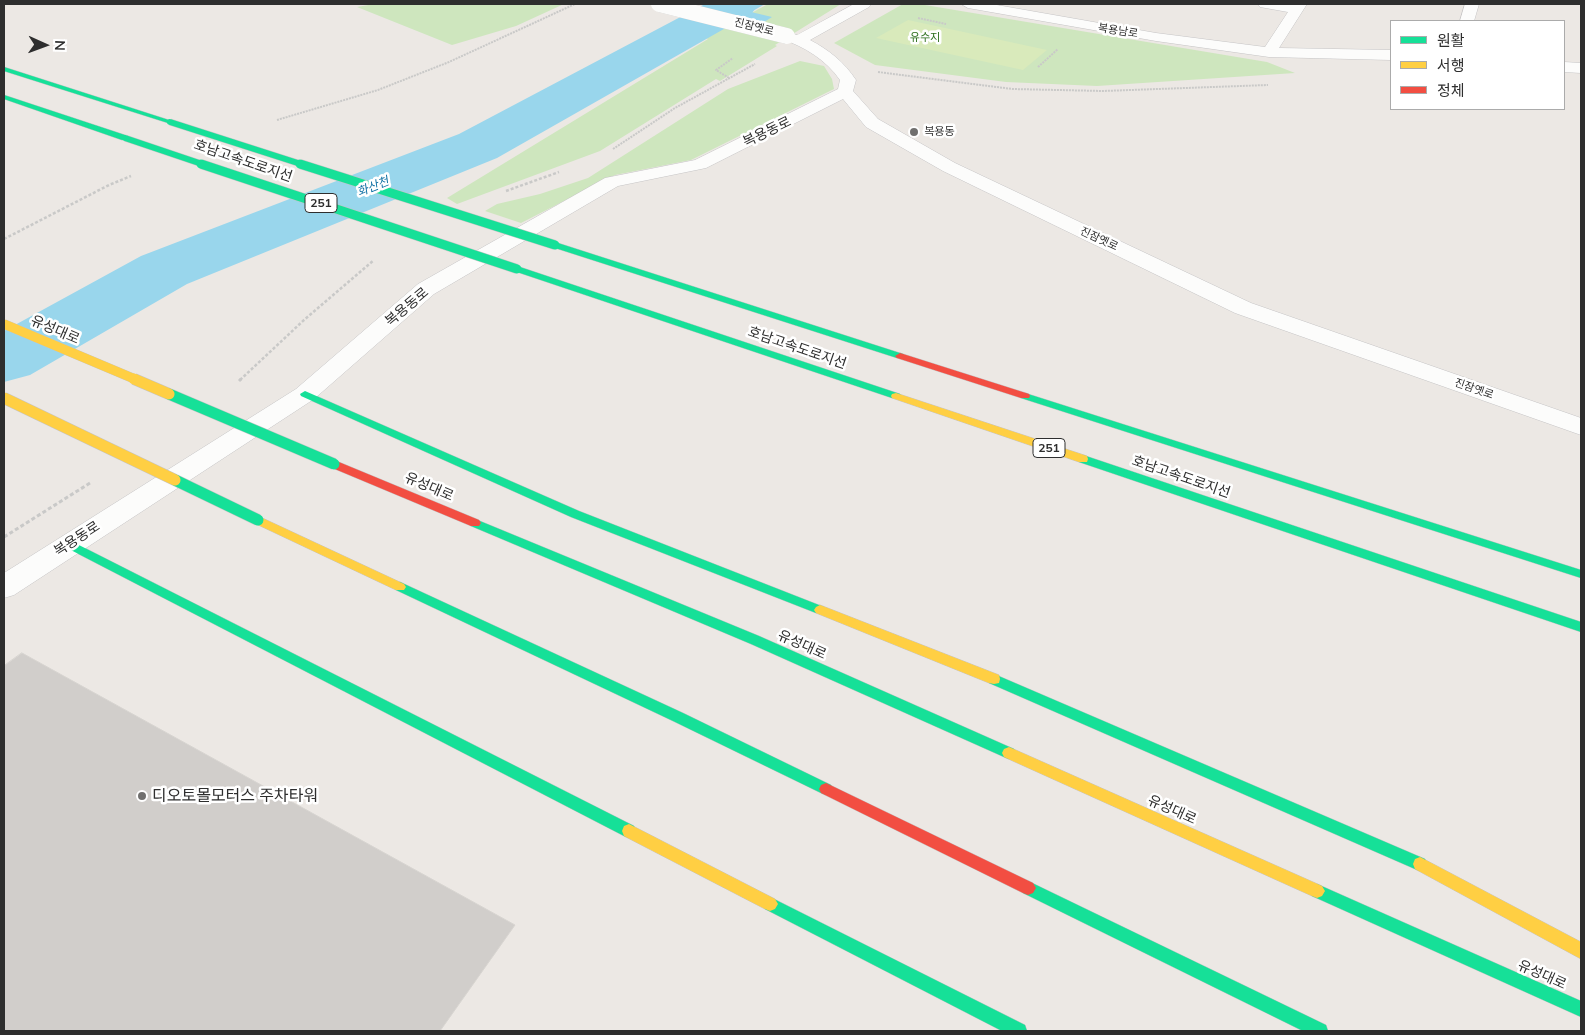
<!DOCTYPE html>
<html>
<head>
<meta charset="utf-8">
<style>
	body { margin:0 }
	#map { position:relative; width:1585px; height:1035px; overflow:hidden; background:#ece8e4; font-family:Mulish,"Noto Sans KR",sans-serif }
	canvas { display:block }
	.frame { position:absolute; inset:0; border:5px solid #2e2e2e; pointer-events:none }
	.legend { position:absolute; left:1390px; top:20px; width:175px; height:90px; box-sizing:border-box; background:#fff; border:1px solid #ababab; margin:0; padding:6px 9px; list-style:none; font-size:15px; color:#2e2e2e }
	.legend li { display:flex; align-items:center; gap:10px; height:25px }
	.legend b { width:25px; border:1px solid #ababab }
	.north { position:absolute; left:20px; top:20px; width:50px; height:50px; -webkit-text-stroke:4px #fff; paint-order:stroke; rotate:92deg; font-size:14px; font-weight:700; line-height:20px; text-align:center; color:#2e2e2e }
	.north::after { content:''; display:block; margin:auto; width:18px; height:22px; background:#2e2e2e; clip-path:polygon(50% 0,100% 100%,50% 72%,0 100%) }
</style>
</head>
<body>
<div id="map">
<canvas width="1585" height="1035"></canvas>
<div class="frame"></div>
<ul class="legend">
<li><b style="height:6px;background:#16e098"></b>원활</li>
<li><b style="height:6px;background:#ffcf43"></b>서행</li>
<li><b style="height:6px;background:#f24e42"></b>정체</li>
</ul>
<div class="north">N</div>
</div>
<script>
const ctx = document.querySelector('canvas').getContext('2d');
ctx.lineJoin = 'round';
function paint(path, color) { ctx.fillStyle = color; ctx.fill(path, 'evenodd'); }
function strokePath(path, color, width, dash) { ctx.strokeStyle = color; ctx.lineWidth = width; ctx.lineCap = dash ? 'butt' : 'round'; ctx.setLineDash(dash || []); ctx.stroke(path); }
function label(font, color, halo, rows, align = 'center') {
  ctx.font = font + ' Mulish,"Noto Sans KR",sans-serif'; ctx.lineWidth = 5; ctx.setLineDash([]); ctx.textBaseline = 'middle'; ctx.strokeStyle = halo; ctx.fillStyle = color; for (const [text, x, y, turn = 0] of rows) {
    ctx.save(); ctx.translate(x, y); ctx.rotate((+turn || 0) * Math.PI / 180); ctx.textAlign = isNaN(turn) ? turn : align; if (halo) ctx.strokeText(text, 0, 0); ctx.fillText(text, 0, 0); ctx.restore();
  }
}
paint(new Path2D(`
	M374,4H564L516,26L452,45L357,7Z
	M768,4H841L775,45L777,46L720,81L716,79L600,151L457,204L447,198L708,39L705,38Z
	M903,4H919L1267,62L1295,73L1097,86L1006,82L875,65L834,43Z
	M800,61L824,66L832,79L834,89L691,160L615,175L521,223L485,211L497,204L540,194L588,178L728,89Z`), '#cee6be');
paint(new Path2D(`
	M908,20L1047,50L1023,70L876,38Z`), '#d9eabb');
paint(new Path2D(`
	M733,4H765L751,12L772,17L761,24L716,13Z`), '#99d6ec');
paint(new Path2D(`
	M705,4H759L752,13L497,158L187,284L30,375L4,382V331L141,256L459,134Z`), '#99d6ec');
const building = new Path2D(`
	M22,653L515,925L440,1031H4V666Z`);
paint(building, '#d1cecb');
strokePath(building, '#d7d4d0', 1);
const street = new Path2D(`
	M854,4H871L869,7L810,40C829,50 844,62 856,80L853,91L878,119L955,163L1251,303L1581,418V435L1235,313L943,171L866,127L843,99L706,168L618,186L434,294L314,399L14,595L4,598V573L296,389L418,284L605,178L695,160L838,89L840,80C826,60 805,47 782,39L780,36L782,33L787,32L797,35Z
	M961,4H991L1156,33L1265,47L1288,12L1260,7L1258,4H1307L1279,48L1391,50V60L1269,57L1156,41L968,8Z
	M1465,4H1479L1474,21H1460Z
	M1564,62L1581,63V73L1564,72Z`);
const fast = new Path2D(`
	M4,67L172,121L173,122L168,123L4,71Z
	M4,95L128,136L129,138L122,140L4,99Z
	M552,243H558L903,354L905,356L903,358H897L552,247Z
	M517,266L900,394L901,396L900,398H892L514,271V267Z
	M305,391L579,511L824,607L826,610L824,613H816L571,517L301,396L300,394Z
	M1025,393L1581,570V578L1021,398L1020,396L1021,394Z
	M1083,455L1581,622V632L1079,462L1078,459Z
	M475,519L759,636L1014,749L1016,753L1014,757L1009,759L1004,757L751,644L471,526L469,523L471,520Z
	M69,540L634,826L636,831L634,836L629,838L624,836L65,547L63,544L65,541Z
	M400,582L683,713L831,785L833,789L831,793L826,795L821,793L673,721L396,590L394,587L396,584Z
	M994,674L1425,859L1427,864L1425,869L1420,871L1415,869L989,683L988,679L989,675Z
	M1028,881L1326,1025L1328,1031H1303L1023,893L1020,888L1023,883Z
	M1317,884L1581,1001V1017L1312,896L1309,891L1312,886Z
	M770,897L1025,1025L1027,1031H1002L765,909L762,904L765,899Z`);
const slow = new Path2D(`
	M896,393L1087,456L1088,459L1087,462H1079L892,398L891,396L892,394Z
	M258,516L404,584L406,587L404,590H396L254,523L252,520Z
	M820,605L999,675L1000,679L999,683L994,684L989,683L816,613L814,610L816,607Z
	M1009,747L1322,886L1325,891L1322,896L1317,898L1312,896L1004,757L1002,753L1004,749Z
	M629,824L775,899L778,904L775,909L770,911L765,909L624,836L622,831L624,826Z
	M1420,857L1581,942V959L1415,869L1413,864L1415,859Z`);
const jam = new Path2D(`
	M900,353L1029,394L1030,396L1029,398H1021L897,358L895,356Z
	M334,460L479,520L481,523L479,526H471L330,467L329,464L330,461Z
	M826,783L1033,883L1036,888L1033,893L1028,895L1023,893L821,793L819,789L821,785Z`);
strokePath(street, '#c5c4c5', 1);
strokePath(fast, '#c5c4c5', 1);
strokePath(slow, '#c5c4c5', 1);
strokePath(jam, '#c5c4c5', 1);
strokePath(new Path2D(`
	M918,18L946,24
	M1038,67L1058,49
	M878,72L1012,89L1103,91L1268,85
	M729,78L716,70L733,58
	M277,120L378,90L449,62L575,4
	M613,149L675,108L755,64`), '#c9c9c8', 2, [2, 1]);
strokePath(new Path2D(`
	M506,191L559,172
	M4,239L109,185L131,176
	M240,380L304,320L374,260`), '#c9c9c8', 2.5, [3, 2]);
strokePath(new Path2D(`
	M239,381L241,379
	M4,537L90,483`), '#c9c9c8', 3, [4, 2.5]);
paint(street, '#fcfcfb');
paint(fast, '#16e098');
paint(slow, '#ffcf43');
paint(jam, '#f24e42');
const streetBridge = new Path2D(`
	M659,4L787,36`);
const fastBridgeFar2 = new Path2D(`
	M170,122L304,165
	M125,138L205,165`);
const fastBridgeFar1 = new Path2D(`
	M201,164L517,269
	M300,164L555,245`);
const fastBridge = new Path2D(`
	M169,394L334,464
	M175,480L258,520`);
const slowBridgeFar1 = new Path2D(`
	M4,324L137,380`);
const slowBridge = new Path2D(`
	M134,379L169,394
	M4,398L175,480`);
strokePath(streetBridge, '#c5c4c5', 16, []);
strokePath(fastBridgeFar2, '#c5c4c5', 7, []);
strokePath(fastBridgeFar1, '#c5c4c5', 10, []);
strokePath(fastBridge, '#c5c4c5', 12, []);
strokePath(slowBridgeFar1, '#c5c4c5', 10, []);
strokePath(slowBridge, '#c5c4c5', 12, []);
strokePath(streetBridge, '#fcfcfb', 16);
strokePath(fastBridgeFar2, '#16e098', 6);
strokePath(fastBridgeFar1, '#16e098', 9);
strokePath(fastBridge, '#16e098', 11);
strokePath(slowBridgeFar1, '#ffcf43', 9);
strokePath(slowBridge, '#ffcf43', 11);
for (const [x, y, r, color] of [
	[914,132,5,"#706f6e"],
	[142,796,5,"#706f6e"]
]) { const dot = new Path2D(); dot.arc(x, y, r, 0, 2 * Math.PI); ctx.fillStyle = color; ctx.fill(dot); strokePath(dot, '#fff', 2); }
label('11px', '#2e2e2e', '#fff', [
	["진잠옛로",754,27,14],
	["복용남로",1118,31,9],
	["진잠옛로",1099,239,25],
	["진잠옛로",1474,389,19]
]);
label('11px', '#2c6e1b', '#fff', [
	["유수지",925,38]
]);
label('11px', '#2e2e2e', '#fff', [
	["복용동",924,132]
], 'left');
label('italic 12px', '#0d6fa3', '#fff', [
	["화산천",373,187,-22]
]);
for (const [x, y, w] of [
	[321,203,32],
	[1049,448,32]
]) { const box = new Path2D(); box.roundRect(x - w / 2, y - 9.5, w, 19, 4); ctx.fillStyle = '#fff'; ctx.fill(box); strokePath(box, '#2e2e2e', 1); }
label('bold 12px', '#2e2e2e', null, [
	["251",321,203],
	["251",1049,448]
]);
label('14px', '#2e2e2e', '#fff', [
	["복용동로",767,132,-26],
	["호남고속도로지선",243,161,19],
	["복용동로",407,307,-40],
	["유성대로",55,330,23],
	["호남고속도로지선",797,348,19],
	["호남고속도로지선",1181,477,19],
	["유성대로",429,487,23],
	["복용동로",77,539,-33],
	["유성대로",802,645,24],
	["유성대로",1172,810,24],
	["유성대로",1542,975,24]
]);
label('16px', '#2e2e2e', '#fff', [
	["디오토몰모터스 주차타워",152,796]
], 'left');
</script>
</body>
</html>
